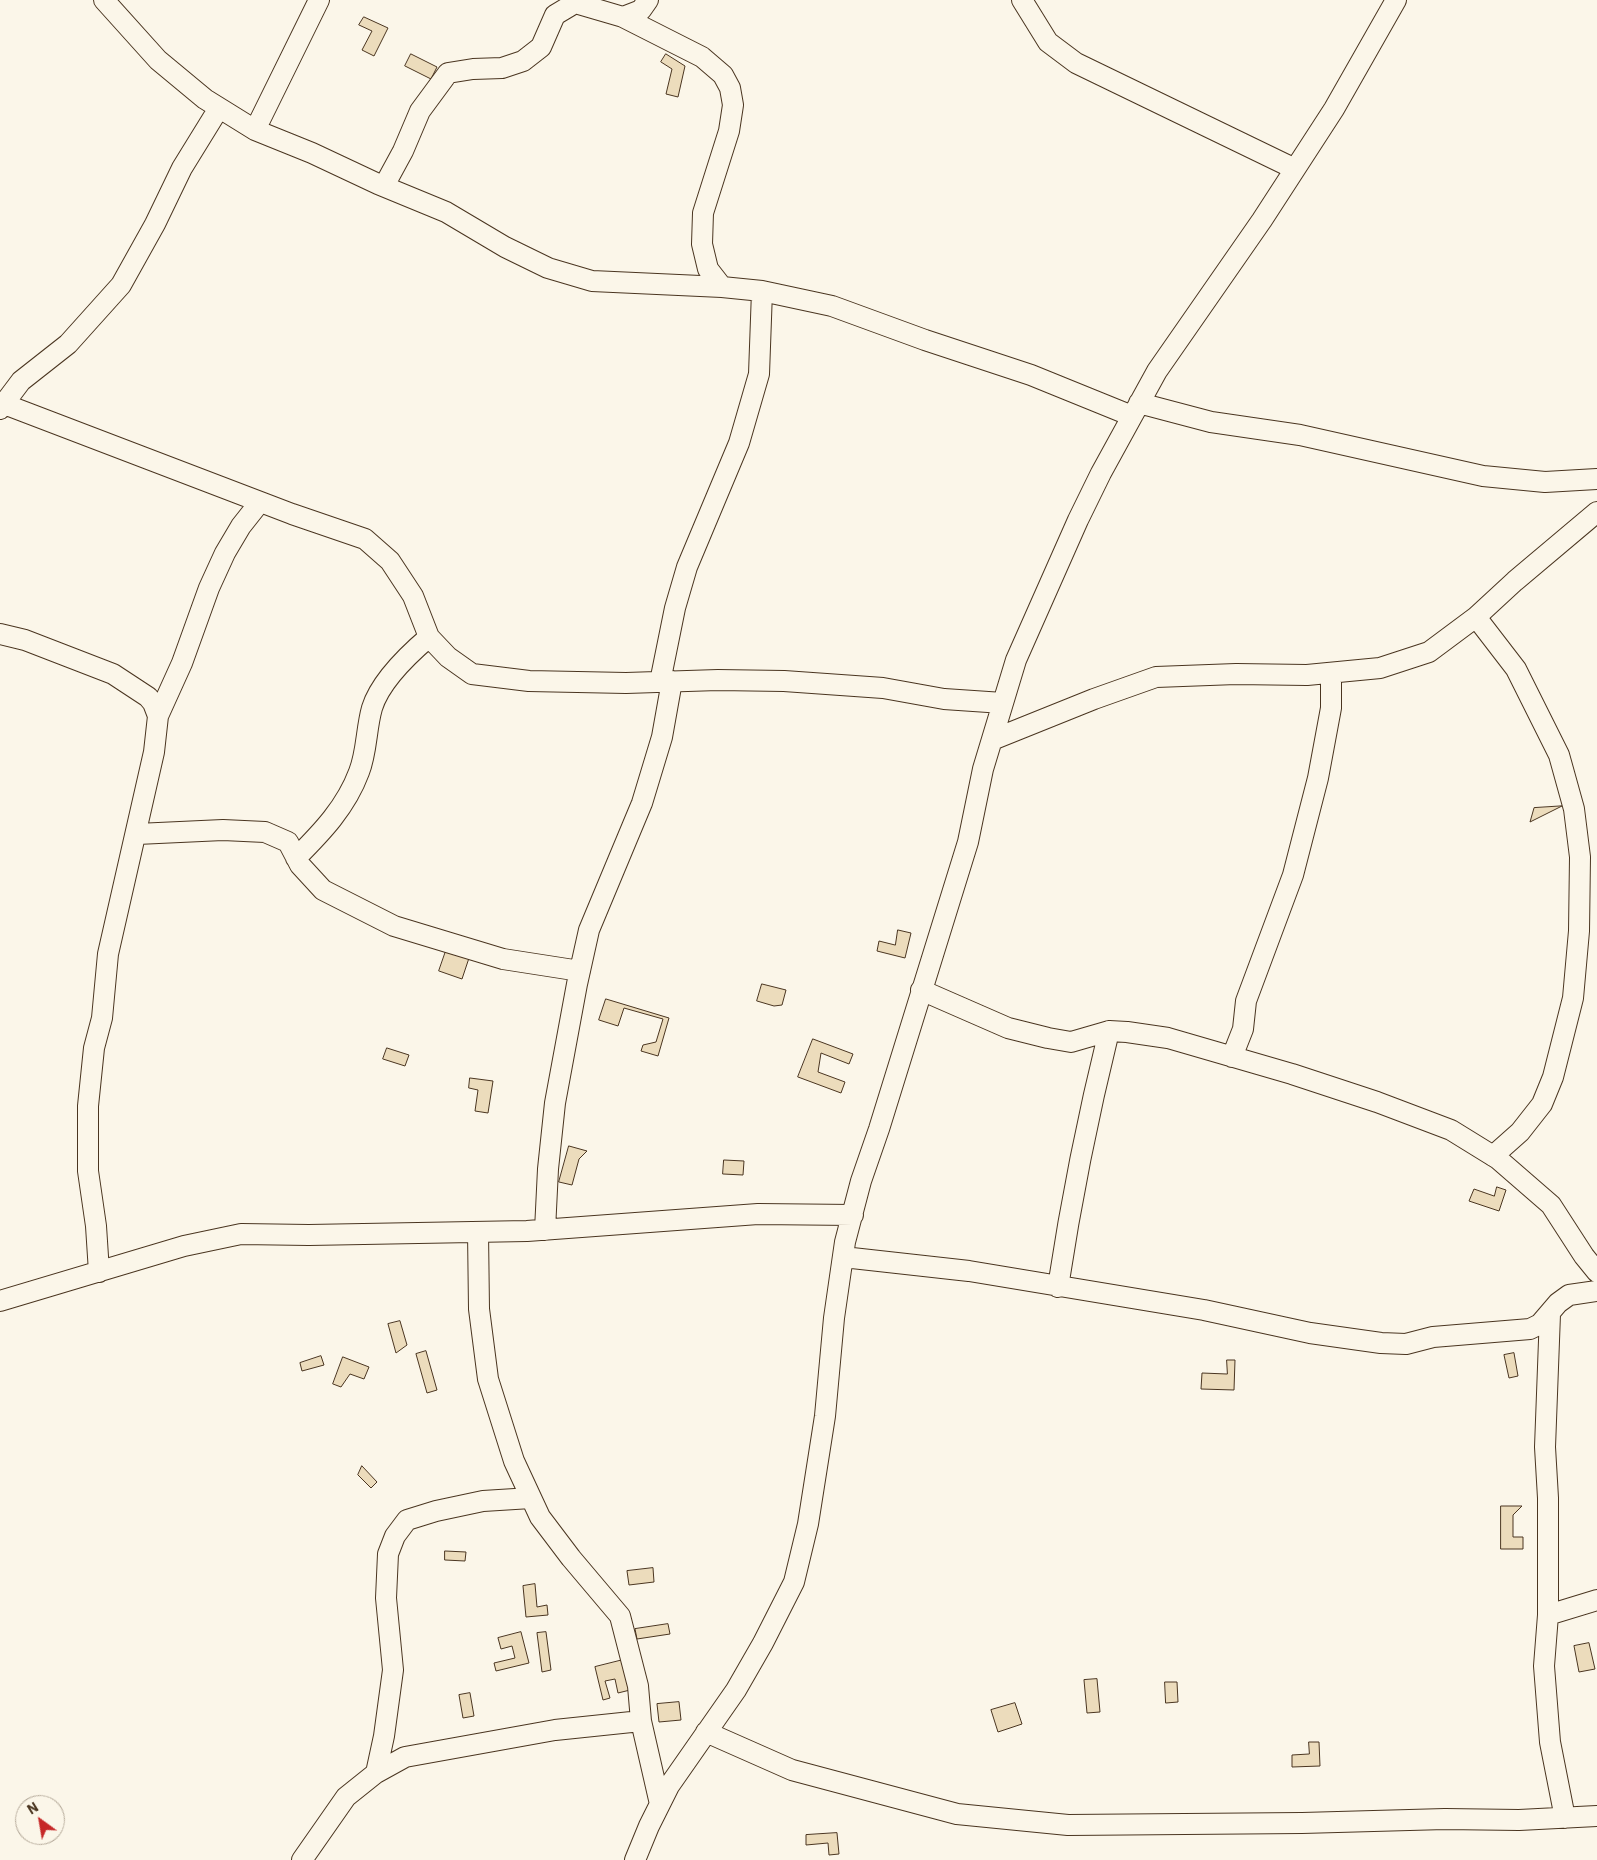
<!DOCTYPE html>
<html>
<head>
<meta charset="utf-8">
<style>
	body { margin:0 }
	#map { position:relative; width:1597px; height:1860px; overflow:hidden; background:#fbf6e9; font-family:"IBM Plex Sans",sans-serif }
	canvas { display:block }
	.north { position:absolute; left:15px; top:1795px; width:50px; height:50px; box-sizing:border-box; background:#fbf6e9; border:1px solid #b4a999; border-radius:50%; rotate:328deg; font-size:14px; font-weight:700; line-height:20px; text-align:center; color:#4a3520 }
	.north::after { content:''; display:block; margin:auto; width:18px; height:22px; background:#c62828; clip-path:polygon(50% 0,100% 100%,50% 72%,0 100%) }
</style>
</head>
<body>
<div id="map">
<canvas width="1597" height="1860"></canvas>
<div class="north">N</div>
</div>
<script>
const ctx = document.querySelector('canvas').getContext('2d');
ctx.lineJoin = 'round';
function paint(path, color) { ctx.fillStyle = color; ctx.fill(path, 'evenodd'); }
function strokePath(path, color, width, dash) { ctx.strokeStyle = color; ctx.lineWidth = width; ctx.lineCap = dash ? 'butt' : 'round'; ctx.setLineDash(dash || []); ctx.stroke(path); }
const building = new Path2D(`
	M364,17L388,28L374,56L362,50L372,31L359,25Z
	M411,54L437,67L431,79L405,66Z
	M666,54L685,66L678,97L666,94L672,69L661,62Z
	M1562,806L1530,822L1534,808Z
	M898,930L911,933L905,958L877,951L879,941L895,945Z
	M447,948L470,955L462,979L439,971Z
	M762,984L786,990L782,1005L774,1006L757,1001Z
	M606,999L669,1018L658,1056L641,1051L643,1045L656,1042L663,1019L624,1008L618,1026L599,1020Z
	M813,1039L853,1054L849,1064L821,1053L818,1072L845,1082L841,1093L798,1077Z
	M387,1048L409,1055L405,1066L383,1059Z
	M470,1078L493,1081L488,1113L475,1111L478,1090L469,1088Z
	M569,1146L587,1151L579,1159L572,1185L559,1182Z
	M724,1160L744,1161L743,1175L723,1174Z
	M1497,1187L1506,1190L1499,1211L1469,1201L1474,1189L1494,1196Z
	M400,1321L407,1345L396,1353L388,1324Z
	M426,1351L437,1390L427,1393L416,1354Z
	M1514,1353L1518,1376L1509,1378L1504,1355Z
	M321,1356L324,1365L302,1371L300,1363Z
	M343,1357L369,1367L364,1379L350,1374L341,1387L333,1384Z
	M1227,1360H1235L1234,1390L1201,1389L1202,1373L1227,1374Z
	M362,1466L377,1482L371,1488L358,1475Z
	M1501,1506H1522L1513,1515V1537H1523V1549H1501Z
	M445,1551L466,1552L465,1561L445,1560Z
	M653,1568L654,1582L629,1585L627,1571Z
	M535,1584L537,1607L547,1605L548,1615L526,1617L523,1586Z
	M668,1624L670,1634L637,1639L635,1629Z
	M521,1632L529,1663L496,1671L494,1663L515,1658L512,1646L501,1649L498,1638Z
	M546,1632L551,1670L542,1672L537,1633Z
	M1589,1643L1595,1669L1579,1672L1574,1646Z
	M623,1660L630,1690L618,1693L615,1679L605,1681L610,1698L603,1700L595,1667Z
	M1097,1679L1100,1712L1087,1713L1084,1680Z
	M1165,1682H1177L1178,1702L1166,1703Z
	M470,1693L474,1716L463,1718L459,1695Z
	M679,1702L681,1720L659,1722L657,1704Z
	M1015,1703L1022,1724L998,1732L991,1710Z
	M1309,1742H1319L1320,1766L1292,1767V1755L1309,1754Z
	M837,1833L839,1854L829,1855L828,1843L806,1845V1835Z`);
paint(building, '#ecdcbc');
strokePath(building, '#4a3520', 1);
const minor = new Path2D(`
	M104,0L158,60L205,99L255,130L312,153L378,184L446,212L505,247L548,268L592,281L722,287L762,291L832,306L925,340L1031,375L1132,416
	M1022,0L1048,42L1076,63L1295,169
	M623,17L702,57L723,75L730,88L733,105L729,131L703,213L702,244L708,269L722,287
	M255,130L319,0
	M384,186L403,151L420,111L448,73L473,69L502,68L523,61L541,47L555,15L575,3L623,17L641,10L648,0
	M1139,403L1211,422L1300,435L1483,476L1545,482L1597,479
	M4,404L292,514L365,539L390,561L413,596L429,637L448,657L472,674L529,681L626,683L718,680L784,681L883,688L944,699L1003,703
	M0,409L21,381L68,344L121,285L155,224L182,168L219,108
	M1476,617L1516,669L1559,755L1574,809L1580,857L1579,931L1573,998L1553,1077L1542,1104L1520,1132L1493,1156
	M0,634L25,640L113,674L148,697L153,703L158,716L154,752L108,954L102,1018L94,1048L88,1106V1171L96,1226L99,1272
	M660,682L675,608L687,567L739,443L759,374L762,291
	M158,716L182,663L209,588L225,553L241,526L260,502
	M992,740L1094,699L1156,677L1236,674L1307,675L1380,668L1429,652L1476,617L1515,581L1597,512
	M137,834L223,830L265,832L288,842L300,865L323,890L394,926L503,959L580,971
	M296,858C322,832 346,807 359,772C367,752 366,729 372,708C380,682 409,654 429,637
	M921,990L1008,1028L1048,1038L1071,1042L1109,1031L1127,1032L1168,1038L1292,1074L1377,1102L1451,1130L1498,1159L1551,1205L1584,1256L1597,1272
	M1232,1057L1243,1029L1246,1001L1293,875L1318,778L1331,708V673
	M545,1230L548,1169L555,1103L577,984L589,930L642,803L662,737L672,681
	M478,1232L479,1309L488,1379L514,1461L540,1517L571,1558L620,1616L638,1686L641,1721L660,1804
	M843,1257L969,1271L1204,1310L1310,1333L1381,1343L1406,1344L1433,1337L1530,1329L1540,1324L1558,1303L1569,1295L1597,1291
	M1058,1287C1071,1201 1088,1116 1109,1031
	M0,1301L184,1246L241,1234L309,1235L527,1231L758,1214L853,1215
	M1550,1314L1545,1447L1548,1498V1615L1544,1666L1550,1742L1565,1818
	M1548,1615L1597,1600
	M706,1732L792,1770L957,1814L1068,1825L1302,1823L1445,1819L1519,1820L1597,1816
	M376,1773L384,1736L393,1670L386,1598L388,1554L395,1536L407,1520L436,1511L483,1501L531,1498
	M302,1860L346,1797L376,1773L405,1757L555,1730L641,1721
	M635,1860L649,1826L669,1786L736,1690L763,1643L794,1582L808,1524L825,1416L834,1318L845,1242L861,1181L879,1129L968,842L983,769L1016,660L1078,520L1101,473L1157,371L1262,220L1334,109L1396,0`);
strokePath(minor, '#4a3520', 22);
strokePath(minor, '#fbf6e9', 20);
</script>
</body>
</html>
